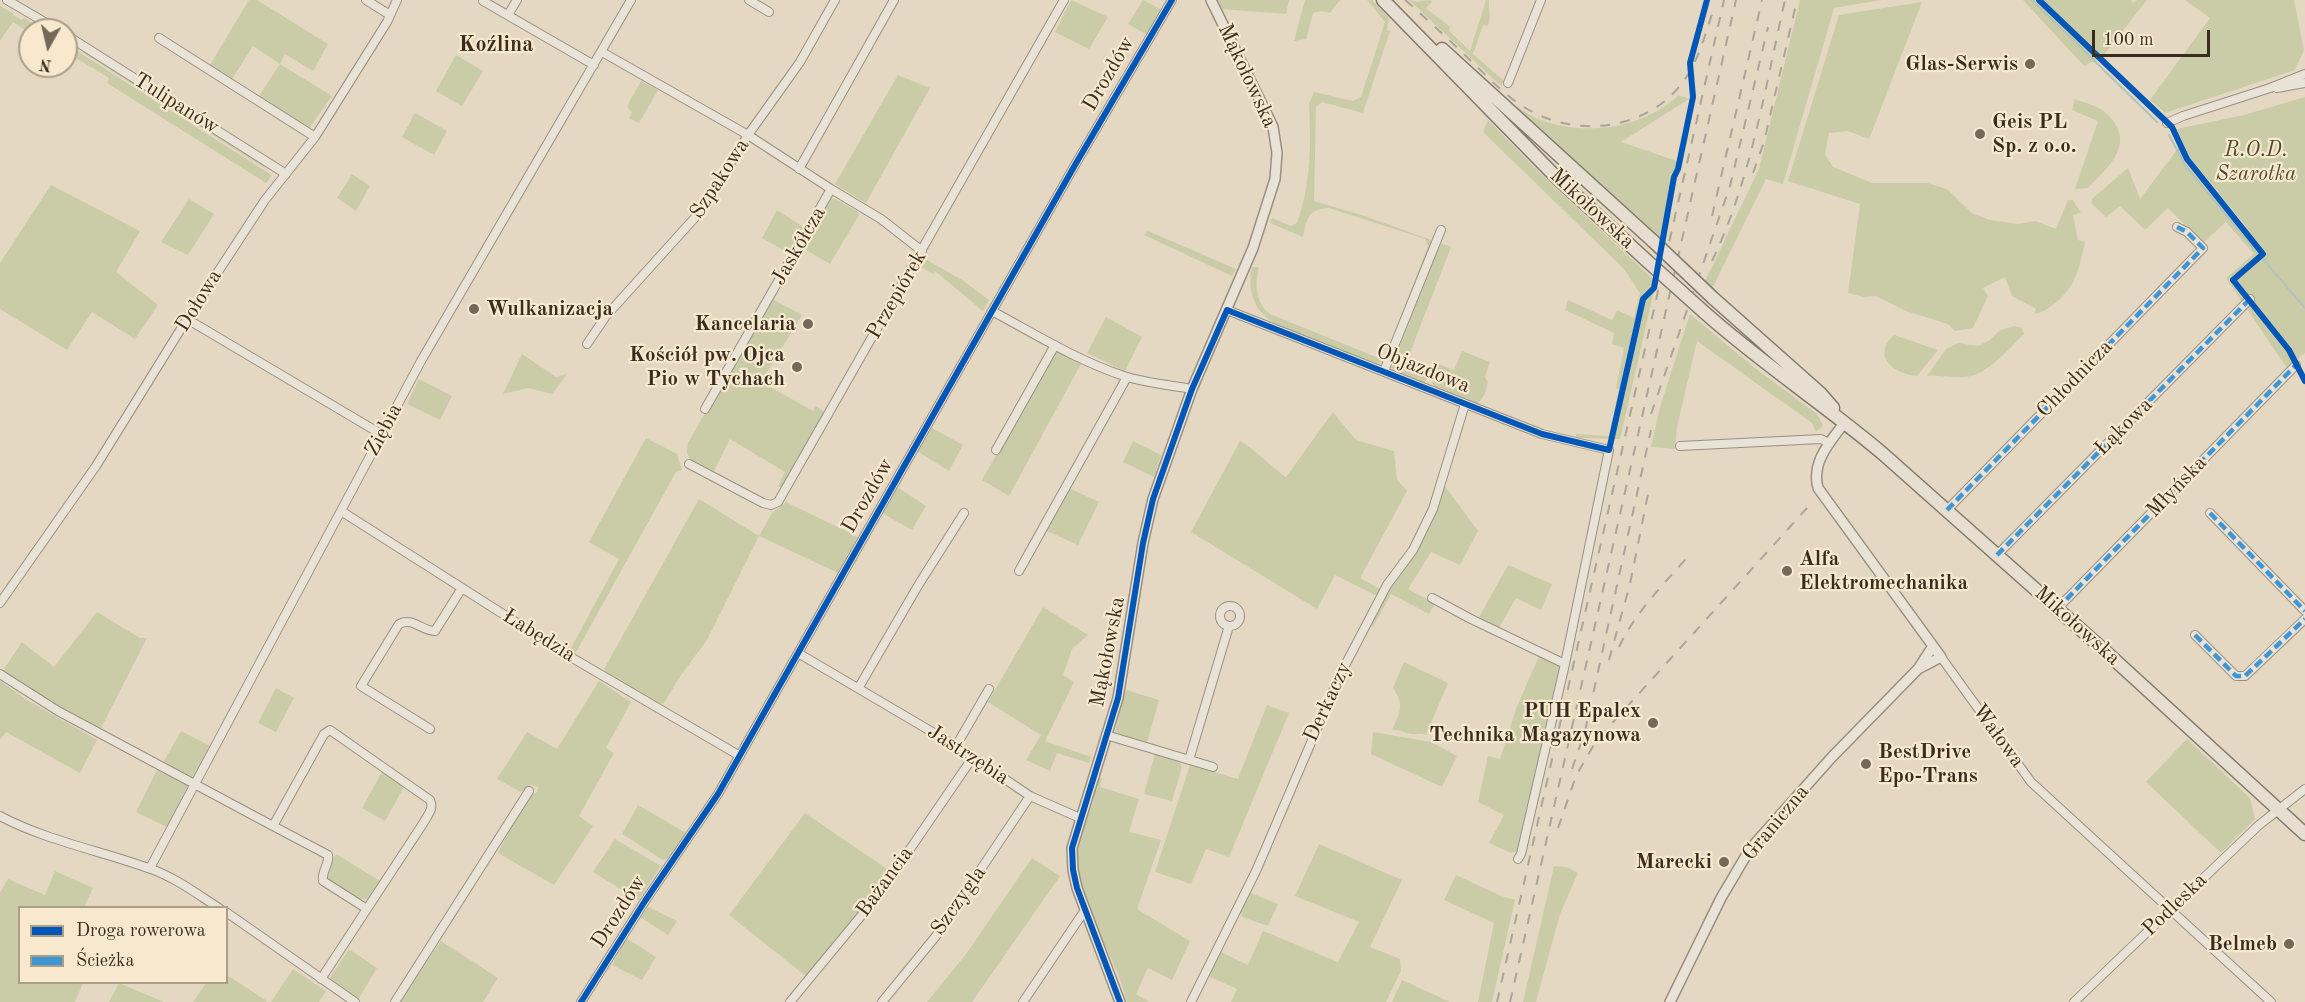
<!DOCTYPE html>
<html>
<head>
<meta charset="utf-8">
<style>
	body { margin:0 }
	#map { position:relative; width:2305px; height:1002px; overflow:hidden; background:#e4d8c2; font-family:"Old Standard TT",serif }
	canvas { display:block }
	.legend { position:absolute; left:18px; top:906px; width:210px; height:78px; box-sizing:border-box; background:#f7e8ce; border:2px solid #ab9d88; margin:0; padding:8px 10px; list-style:none; font-size:18px; color:#382d1f }
	.legend li { display:flex; align-items:center; gap:12px; height:30px }
	.legend b { width:30px; border:2px solid #ab9d88 }
	.north { position:absolute; left:18px; top:18px; width:60px; height:60px; box-sizing:border-box; background:#f7e8ce; border:2px solid #ab9d88; border-radius:50%; rotate:188deg; font-size:16px; font-weight:700; line-height:24px; text-align:center; color:#382d1f }
	.north::after { content:''; display:block; margin:auto; width:21px; height:27px; background:#746958; clip-path:polygon(50% 0,100% 100%,50% 72%,0 100%) }
	.scale { position:absolute; left:2092px; top:30px; width:118px; height:27px; box-sizing:border-box; border:3px solid #382d1f; border-top:0; padding-left:8px; font-size:18px; line-height:21px; white-space:nowrap; color:#382d1f; -webkit-text-stroke:4px #f7e8ce; paint-order:stroke }
</style>
</head>
<body>
<div id="map">
<canvas width="2305" height="1002"></canvas>
<ul class="legend">
<li><b style="height:8px;background:#0057b8"></b>Droga rowerowa</li>
<li><b style="height:8px;background:#3e96d5"></b>Ścieżka</li>
</ul>
<div class="north">N</div>
<div class="scale">100 m</div>
</div>
<script>
const ctx = document.querySelector('canvas').getContext('2d');
ctx.lineJoin = 'round';
function paint(path, color) { ctx.fillStyle = color; ctx.fill(path, 'evenodd'); }
function strokePath(path, color, width, dash) { ctx.strokeStyle = color; ctx.lineWidth = width; ctx.lineCap = dash ? 'butt' : 'round'; ctx.setLineDash(dash || []); ctx.stroke(path); }
function label(font, color, halo, rows, align = 'center') {
  ctx.font = font + ' "Old Standard TT",serif'; ctx.lineWidth = 4.5; ctx.setLineDash([]); ctx.textBaseline = 'middle'; ctx.strokeStyle = halo; ctx.fillStyle = color; for (const [text, x, y, turn = 0] of rows) {
    ctx.save(); ctx.translate(x, y); ctx.rotate((+turn || 0) * Math.PI / 180); ctx.textAlign = isNaN(turn) ? turn : align; if (halo) ctx.strokeText(text, 0, 0); ctx.fillText(text, 0, 0); ctx.restore();
  }
}
paint(new Path2D(`
	M249,0H257L328,44L313,71L285,54L280,64L332,96L309,129L259,96L280,64L253,46L232,79L210,65Z
	M1071,0L1108,17L1089,49L1055,32Z
	M1143,0L1162,10L1147,35L1128,24Z
	M1215,0H1289L1286,14L1220,9Z
	M1305,0H1340L1330,13L1320,11L1313,13L1306,39L1294,41Z
	M1367,0H1372L1389,18L1387,30L1390,31L1363,113L1322,102L1316,107L1314,201L1365,216L1434,241L1384,361L1379,364L1283,329C1257,314 1246,297 1252,267H1259C1255,283 1255,303 1270,314L1381,359L1386,354L1428,246L1425,239L1329,208C1308,209 1307,218 1303,237L1270,223L1272,218L1291,226L1297,223C1311,185 1311,144 1309,104L1314,92L1353,101L1361,97L1385,22Z
	M1409,0L1417,2L1430,0L1432,2L1426,8L1449,26L1450,32L1470,51L1486,0H1489C1488,11 1492,12 1488,26L1483,25L1473,54L1504,81L1501,86Z
	M1800,0H1882L1834,8L1783,184L1766,179L1713,287L1705,281L1759,169Z
	M2023,0H2131L2134,3L2137,0H2147L2102,57L2084,66Z
	M2185,0H2294L2304,50L2295,70L2165,113L2150,100L2210,18Z
	M1922,2L1869,139L1848,131L1829,133L1825,154L1833,167L1872,183H1927L1947,189L1972,213L1990,220L2018,224L2035,221L2056,229L2068,200H2073L2081,213L2073,215L2078,240L2085,242C2082,254 2080,267 2075,278C2069,293 2049,312 2034,314L2036,309L2012,296L2005,277L1983,288L1988,296L1973,328L1955,331L1948,324L1906,311L1876,296L1864,297L1848,293L1860,204L1788,181L1839,15Z
	M0,6L13,13V15L22,20L24,18L43,30H30V33L13,22L0,41Z
	M66,44L270,174L271,177L266,183L107,83L109,78L66,52Z
	M82,52H85L266,166L263,167Z
	M456,55L483,71L462,106L436,91Z
	M898,75L930,88L866,203L835,184Z
	M641,81L658,90L639,123L629,118L632,113L627,106Z
	M1679,95L1689,99L1621,142L1677,161L1665,245L1512,106L1514,105C1522,109 1530,116 1538,119C1584,137 1643,129 1679,95Z
	M2305,97V353L2287,368L2226,278L2254,254L2226,222L2203,243L2168,208L2145,230L2120,206L2106,217L2091,203L2093,198L2128,168L2140,199L2179,147L2189,165L2251,233L2189,156L2177,129L2244,115Z
	M2075,99C2085,103 2099,106 2106,113C2137,142 2111,165 2088,188L2075,189L2098,121L2072,110Z
	M415,113L447,131L434,155L402,137Z
	M1488,120L1547,180L1656,282L1620,439L1575,438L1576,434L1609,436L1619,389L1616,388L1624,348L1612,344L1614,333L1565,310L1568,300L1612,320L1617,310L1634,318L1640,293L1623,268L1483,132Z
	M352,174L370,186L356,211L337,198Z
	M51,185L140,231L116,272L158,305L135,339L92,312L67,350L0,309V263Z
	M189,199L214,214L188,255L161,242Z
	M831,199H835L858,212L859,215L830,264L801,247Z
	M777,210L805,228L790,254L762,238Z
	M1148,231L1236,269L1232,276L1144,235Z
	M1440,243L1451,247L1408,358L1429,367L1426,381L1423,383L1391,368Z
	M925,259L962,280L989,300L983,311L935,271L933,274L921,267Z
	M772,299L802,315L761,382L813,411L816,406L824,412L783,489L778,486L785,472L730,439L714,471L690,459L687,453L688,443L751,332Z
	M1690,314L1755,368L1817,414L1823,425L1816,432L1812,423L1697,341L1677,427L1675,449L1651,447L1660,407Z
	M1106,317L1142,337L1125,371L1087,353Z
	M2015,326L2022,328L2024,334C2008,349 1987,376 1964,377C1952,378 1939,375 1927,376L1946,349L1958,343L1978,346L1990,340L2000,330Z
	M1894,335L1938,350L1917,376C1894,374 1871,356 1894,335Z
	M1058,350L1082,362L1009,496L982,480L1052,357Z
	M1462,351L1490,362L1485,377L1488,382L1485,394L1478,404L1435,388L1432,383L1436,363L1454,370Z
	M522,354L556,377L567,374L552,394L528,388L503,394Z
	M419,379L452,396L440,420L407,404Z
	M1333,412L1356,440L1394,451L1397,480L1407,491L1360,578L1380,589L1377,596L1335,575L1317,609L1191,532L1240,441C1257,451 1270,466 1286,477Z
	M930,427L963,445L949,471L917,451Z
	M646,438L677,454L682,470L676,472L575,654L571,648L619,559L589,542Z
	M1133,441L1161,455L1154,477L1123,462Z
	M1444,485L1478,531L1460,565L1431,552L1408,589L1435,604L1429,614L1391,594L1373,627L1368,624L1388,586L1415,552Z
	M897,487L926,506L912,530L882,513Z
	M1069,488L1099,502L1078,545L1047,531Z
	M699,499L759,536L772,513L786,502L858,537L838,573L759,536L707,640L681,675L664,703L657,704L606,674L604,669Z
	M1508,565L1552,584L1541,610L1516,598L1499,628L1478,619Z
	M1043,607L1088,635L1072,649L1063,675L1074,682L1045,741L1091,757L1089,763L1057,753L1050,771L1026,760L1041,735L988,702Z
	M97,612L140,638H147L100,730L32,692L2,672L22,642L54,667Z
	M1539,656L1560,665V673L1519,851L1511,853L1489,843L1504,815L1478,802L1488,756L1500,759L1516,709Z
	M1404,662L1448,683L1426,735C1420,732 1417,735 1411,734C1404,733 1400,729 1392,730C1400,712 1405,705 1393,688Z
	M0,681L27,700L97,740L80,773L6,732L0,740Z
	M599,681L631,702L606,748L614,753L579,816L593,826L554,885L498,853C505,840 523,797 536,793L539,787L531,785L521,792L497,779L527,732L557,749Z
	M276,688L294,698L276,732L258,723Z
	M1126,690L1159,700L1147,743L1115,733Z
	M1267,705L1289,713L1229,857L1206,849L1191,884L1155,872L1190,765L1238,779Z
	M181,731L210,746L192,779L163,763Z
	M1373,732L1431,742L1457,756L1442,787L1371,754Z
	M2187,739L2250,798L2255,819L2221,853L2146,782Z
	M1155,754L1179,761L1182,767L1172,801L1144,794Z
	M157,770L189,785L167,827L136,812Z
	M382,772L404,787L385,821L362,808Z
	M1097,778H1102L1100,787L1139,799L1129,832L1161,840L1137,909L1190,941L1172,980L1148,968L1136,994L1149,1002H1127C1115,951 1077,907 1077,853C1077,838 1083,822 1087,808H1091L1094,799L1091,797Z
	M638,805L686,833L671,857L663,860L622,834Z
	M805,813L890,871L873,896L807,977L729,915Z
	M615,839L661,866L638,900L593,872Z
	M1319,844L1402,880L1370,947L1400,959L1401,971L1386,1002H1231L1237,989L1208,976L1219,951L1248,965L1263,931L1338,962L1359,922L1295,896Z
	M336,854L380,881L369,899H360L328,880L326,874Z
	M1032,858L1060,876L972,1002H927L966,954Z
	M1554,866L1567,867L1578,873L1560,914L1536,1002H1523Z
	M55,871L93,888L84,907L20,908V982L83,983L75,1002H0V893L8,879L45,895Z
	M1456,875L1501,896L1515,900L1492,1002H1478L1494,923L1444,900Z
	M1248,892L1278,904L1268,926L1242,917L1240,909Z
	M648,907L677,921L668,935L640,917Z
	M626,938L656,957L642,980L612,965Z
	M441,941L498,978L483,1002H399Z
	M349,949L377,968L358,1000L328,981Z
	M293,969L326,991L319,1002H271Z
	M227,975L267,1001L266,1002H193L206,983L226,982Z
	M1402,980L1450,1002H1392Z
	M119,983L164,1002H109Z`), '#cacca7');
strokePath(new Path2D(`
	M2032,0L2157,122
	M2169,135L2186,167L2258,253
	M2262,258L2305,308`), '#b5c2bc', 2);
const minor = new Path2D(`
	M7,0L58,30
	M366,0L390,15
	M749,0L769,12
	M483,1L594,65
	M508,15L517,0
	M66,35L286,174
	M159,38L315,137
	M602,52L748,135L831,189L705,409
	M1508,83L1541,0
	M2277,88L2305,83
	M2167,123L2183,116L2270,88L2305,74
	M799,169L894,0
	M831,189L881,219L922,251
	M1227,310L1542,434L1609,450L1565,664L1521,854L1518,859
	M992,311C1035,334 1078,361 1124,376C1146,383 1170,385 1192,389
	M187,319L381,434
	M587,344L606,316L700,212L748,135L800,62L835,0
	M1384,371L1441,230
	M1680,446L1821,439L1829,443
	M996,450L1055,345
	M689,464L763,503L771,505L778,502L1064,0
	M1947,510L2203,248L2187,232L2177,227
	M341,511L569,656L740,756
	M2210,513L2305,611
	M1997,555L2250,299
	M1019,571L1127,377
	M1432,598L1471,619L1565,664
	M0,603L96,466L187,319L265,200L315,137L387,22L397,0
	M1220 616a10 10 0 1 1 20 0a10 10 0 1 1-20 0Z
	M2057,609L2296,365
	M2195,635L2236,676H2245L2305,619
	M798,653L956,746L1030,796L1080,818
	M1941,657L2031,782L2271,1002
	M0,674L58,711L273,826L324,734L330,730L430,800C434,808 428,815 424,822L321,979
	M859,687L919,584L964,513
	M430,729L361,686L399,624C414,617 421,631 435,631L462,588
	M1106,735L1213,767
	M956,746L989,689
	M1189,760L1229,626
	M0,816C47,841 102,851 151,869C176,878 197,894 219,908
	M273,826L328,855C330,864 321,871 323,881L367,909
	M150,868L421,361L631,0
	M226,912L355,1002
	M395,1002L529,791
	M581,1002L645,901L718,794L1075,165L1172,0
	M790,1002L880,893L973,757
	M882,1002L936,936L1030,796
	M1023,1002L1085,910
	M1191,1002L1256,871L1340,675L1387,585L1413,550L1433,509L1465,404
	M2074,1002L2259,825L2305,789`);
const tertiary = new Path2D(`
	M1845,422C1830,442 1811,462 1818,488L1941,657L1920,668
	M1120,1002L1077,888L1073,870L1072,848L1118,698L1143,543L1153,499L1192,389L1253,248L1275,179L1277,153L1273,127L1211,0
	M1670,1002L1721,898L1750,849L1832,757L1918,669L1933,646`);
const primary = new Path2D(`
	M1383,0L1557,178L1646,260
	M1442,49L1654,242
	M1713,298L1820,393L1833,408
	M1704,312C1761,363 1824,404 1882,453L2106,652L2305,834`);
strokePath(minor, '#999083', 10);
strokePath(tertiary, '#999083', 12);
strokePath(primary, '#81796d', 15);
strokePath(minor, '#e9e2d7', 8);
strokePath(tertiary, '#e9e2d7', 9);
strokePath(primary, '#e5ded1', 12);
strokePath(new Path2D(`
	M1405,0C1427,19 1448,39 1469,59C1486,75 1503,94 1524,107C1574,139 1647,131 1683,82C1698,62 1705,35 1713,11
	M1753,173L1764,142L1797,0
	M1712,216L1762,0
	M1712,261C1751,180 1765,88 1785,0
	M1651,414L1730,186L1768,27
	M1619,647C1636,611 1665,583 1691,553
	M1609,660L1630,584L1648,494
	M1572,769L1585,731L1651,430
	M1558,828L1576,776L1596,741L1807,508
	M1497,1002L1724,0
	M1510,1002L1736,0`), '#aaa49a', 2, [10, 10]);
const primaryBridge = new Path2D(`
	M1654,242L1713,298
	M1646,260L1704,312`);
strokePath(primaryBridge, '#81796d', 15, []);
strokePath(primaryBridge, '#e5ded1', 12);
strokePath(new Path2D(`
	M1947,510L2203,248L2187,232L2177,227
	M2210,513L2305,611
	M1997,555L2250,299
	M2057,609L2296,365
	M2195,635L2236,676H2245L2305,619`), '#3e96d5', 4.5, [9, 4.5]);
strokePath(new Path2D(`
	M2039,0L2172,127L2187,159L2263,254L2233,280L2289,350L2305,381
	M581,1002L645,901L718,794L1075,165L1172,0
	M1120,1002L1077,888L1073,870L1072,848L1118,698L1143,543L1153,499L1192,389L1227,310L1542,434L1609,450L1643,299L1654,288L1674,177L1678,169L1693,97L1690,63L1707,0`), '#0057b8', 6);
for (const [x, y, r, color] of [
	[2030,64,6,"#746958"],
	[1980,134,6,"#746958"],
	[474,309,6,"#746958"],
	[808,324,6,"#746958"],
	[797,367,6,"#746958"],
	[1787,571,6,"#746958"],
	[1653,723,6,"#746958"],
	[1866,764,6,"#746958"],
	[1724,862,6,"#746958"],
	[2289,944,6,"#746958"]
]) { const dot = new Path2D(); dot.arc(x, y, r, 0, 2 * Math.PI); ctx.fillStyle = color; ctx.fill(dot); strokePath(dot, '#f7e8ce', 2); }
label('bold 21px', '#382d1f', '#f7e8ce', [
	["Glas-Serwis",2018,64],
	["Geis PL",1992,122,"left"],
	["Sp. z o.o.",1992,146,"left"],
	["Wulkanizacja",486,309,"left"],
	["Kancelaria",796,324],
	["Kościół pw. Ojca",785,355],
	["Pio w Tychach",785,379],
	["Alfa",1799,559,"left"],
	["Elektromechanika",1799,583,"left"],
	["PUH Epalex",1641,711],
	["Technika Magazynowa",1641,735],
	["BestDrive",1878,752,"left"],
	["Epo-Trans",1878,776,"left"],
	["Marecki",1712,862],
	["Belmeb",2277,944]
], 'right');
label('21px', '#382d1f', '#f7e8ce', [
	["Drozdów",1109,74,-60],
	["Mąkołowska",1247,76,65],
	["Tulipanów",176,104,32],
	["Szpakowa",720,179,-57],
	["Mikołowska",1592,209,43],
	["Jaskółcza",799,246,-60],
	["Przepiórek",897,295,-60],
	["Dołowa",199,301,-58],
	["Objazdowa",1423,369,22],
	["Chłodnicza",2075,379,-46],
	["Łąkowa",2124,427,-45],
	["Ziębia",384,430,-62],
	["Młyńska",2177,487,-46],
	["Drozdów",868,496,-60],
	["Mikołowska",2077,626,42],
	["Łabędzia",539,636,32],
	["Mąkołowska",1108,652,-79],
	["Derkaczy",1328,702,-65],
	["Wałowa",1998,736,54],
	["Jastrzębia",968,755,33],
	["Graniczna",1776,823,-50],
	["Bażancia",885,882,-54],
	["Szczygla",959,901,-55],
	["Podleska",2175,905,-44],
	["Drozdów",619,912,-57]
]);
label('italic 21px', '#514b36', '#f7e8ce', [
	["R.O.D.",2256,150],
	["Szarotka",2256,174]
]);
label('bold 22px', '#382d1f', '#f7e8ce', [
	["Koźlina",496,45]
]);
</script>
</body>
</html>
